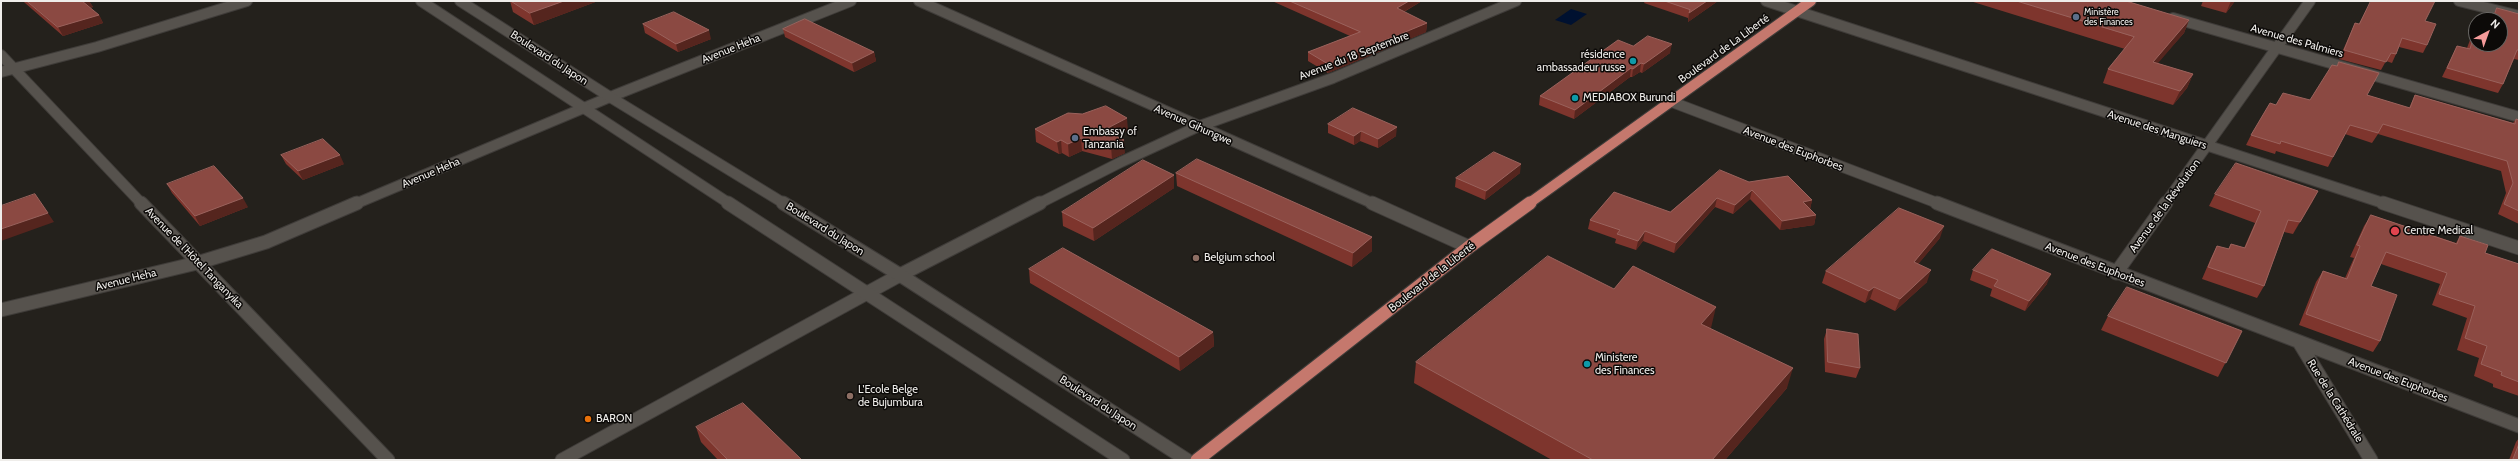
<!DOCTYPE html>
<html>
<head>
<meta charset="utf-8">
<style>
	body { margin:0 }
	#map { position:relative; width:2520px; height:461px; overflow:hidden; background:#24211c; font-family:Cabin,sans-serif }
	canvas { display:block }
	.frame { position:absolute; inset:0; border:2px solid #efedea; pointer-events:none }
	.north { position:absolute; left:2468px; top:12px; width:40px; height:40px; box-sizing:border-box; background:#0c0a08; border:1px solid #676562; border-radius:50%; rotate:41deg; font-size:11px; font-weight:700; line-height:16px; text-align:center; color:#efedea }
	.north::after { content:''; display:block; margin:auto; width:14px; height:18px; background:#f59b9a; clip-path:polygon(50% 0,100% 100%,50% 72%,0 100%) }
</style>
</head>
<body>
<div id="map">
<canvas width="2520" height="461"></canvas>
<div class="frame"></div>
<div class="north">N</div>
</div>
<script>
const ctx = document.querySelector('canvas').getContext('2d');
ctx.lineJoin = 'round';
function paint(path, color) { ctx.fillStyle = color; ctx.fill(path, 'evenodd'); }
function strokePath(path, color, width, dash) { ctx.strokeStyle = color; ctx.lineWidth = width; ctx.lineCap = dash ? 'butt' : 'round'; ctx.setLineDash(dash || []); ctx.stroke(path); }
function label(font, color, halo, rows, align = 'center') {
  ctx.font = font + ' Cabin,sans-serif'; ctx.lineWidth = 3; ctx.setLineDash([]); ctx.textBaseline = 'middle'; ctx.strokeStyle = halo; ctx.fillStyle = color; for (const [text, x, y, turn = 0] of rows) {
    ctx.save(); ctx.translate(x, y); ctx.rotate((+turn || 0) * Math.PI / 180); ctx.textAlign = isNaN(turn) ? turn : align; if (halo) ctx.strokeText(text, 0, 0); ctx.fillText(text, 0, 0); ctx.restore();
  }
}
paint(new Path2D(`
	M1571,9L1587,14L1571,25L1555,20Z`), '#001130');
const minorFar1 = new Path2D(`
	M919,1L1374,204
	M1766,1L2386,204
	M2459,1L2519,16
	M2173,18L2519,117
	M1,55L142,204
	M1,72L97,47L247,1
	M1672,102L1940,204
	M355,204L610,97L851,1
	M1038,204L1121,162L1197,127L1333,78L1516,1
	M2165,204L2310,1`);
const minor = new Path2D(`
	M141,203L388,460
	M1372,203L1469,247
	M1937,203L2519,426
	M2383,203L2519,248
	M2116,273L2166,203
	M1,310L197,263L266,242L357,203
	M2299,342L2371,460
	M562,460L900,275L1040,203`);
const secondaryFar1 = new Path2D(`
	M421,1L730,204
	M460,1L610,97L785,204`);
const secondary = new Path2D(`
	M728,203L1123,460
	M783,203L900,275L1187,460`);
const trunkFar1 = new Path2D(`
	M1528,204L1811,1`);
const trunk = new Path2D(`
	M1197,460L1469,247L1530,203`);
strokePath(minorFar1, '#3f3c39', 12);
strokePath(minor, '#3f3c39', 15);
strokePath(secondaryFar1, '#3f3c39', 12);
strokePath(secondary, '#3f3c39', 15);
strokePath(trunkFar1, '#3f3c39', 12);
strokePath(trunk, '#3f3c39', 15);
strokePath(minorFar1, '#56524d', 10);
strokePath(minor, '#56524d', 13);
strokePath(secondaryFar1, '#56524d', 10);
strokePath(secondary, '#56524d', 13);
strokePath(trunkFar1, '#c5786d', 10);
strokePath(trunk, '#c5786d', 13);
paint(new Path2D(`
	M23,1H89L93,7L90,8L99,15L103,23L63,36L25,3Z
	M510,1H598L534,25L513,12Z
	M1272,1H1422L1404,12L1427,23L1426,32L1328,73L1308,61V52L1350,36Z
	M1645,1H1718L1688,22V18L1644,3Z
	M1970,1H2126L2189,20L2184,33L2157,63L2193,74L2187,88L2173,105L2103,83L2108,69L2125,49Z
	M2203,1H2235L2226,13L2201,6Z
	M2497,8L2519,14V60L2514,59L2503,84L2498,93L2442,77L2457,46L2467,48L2470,40L2475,31L2500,44V20H2491L2492,17Z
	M2425,21L2427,45L2423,53L2399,47L2396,54L2392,63L2386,61L2381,70L2339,59L2355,23L2359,24Z
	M643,24L711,39L678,52L645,33Z
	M783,29L874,52L876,61L854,72L785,37Z
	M1633,46L1670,53L1642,73L1640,72L1632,77H1630L1574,119L1539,105L1540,96Z
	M2339,62L2367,95L2409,108L2415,95L2513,123L2516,119L2519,120V224L2498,214L2506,193L2501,171L2378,134L2372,143L2345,134L2328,167L2276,151L2275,154L2246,145L2251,135L2276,105L2310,100L2337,66Z
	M1328,124L1396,136L1378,148L1360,141L1354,145L1328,133Z
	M1035,129L1128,130L1117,136L1125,153L1112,159L1082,151L1069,157L1062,153L1059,154L1036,142Z
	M281,155L344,164L303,180L286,164Z
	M1176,173L1372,237V251L1352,267L1177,186Z
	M1520,173L1485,200L1455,187L1456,178Z
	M1174,175V188L1094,241L1063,226L1062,212Z
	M1749,182L1812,200L1810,209L1816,215L1814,225L1780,230L1750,199L1733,214L1715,207L1674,253L1643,241L1636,250L1615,243L1616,239L1588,229L1590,220L1670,212Z
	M167,184L248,207L200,226L172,193Z
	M2318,191L2293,234L2284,232L2264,286L2257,298L2202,279L2211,258L2217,246L2228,249L2231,244L2244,248L2255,223L2209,206L2215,194Z
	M2371,215L2456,243L2460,236L2485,253L2519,264V396L2493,387V384L2474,376L2479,358L2457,350L2467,318L2432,305L2440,284L2381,264L2371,286L2380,341L2373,352L2299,325L2316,282L2323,271L2345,278L2354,258L2350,257L2364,226Z
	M1940,238L1918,264L1927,282L1895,311L1870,299L1865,303L1822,283L1826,271Z
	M1029,269L1213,332L1214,346L1180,371L1030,283Z
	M1973,270L2047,284L2025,311L1990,296L1992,289L1970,280Z
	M1614,289L1711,328L1710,329L1787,388L1725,460H1552L1414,383L1416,362Z
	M2108,316L2242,331L2218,377L2101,330Z
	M1827,329L1860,368L1856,378L1825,372L1824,339Z
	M696,427L802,460H718L701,442Z
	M2519,438V460H2509L2516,442Z`), '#7e352d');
paint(new Path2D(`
	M82,1H89L93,7L86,9Z
	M564,1H598L534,25L530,13Z
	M1409,1H1422L1396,16L1397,8Z
	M1707,1H1718L1688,22L1689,13Z
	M2231,1H2235L2226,13Z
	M99,15L103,23L63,36L58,27Z
	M2189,20L2184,33L2147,76L2153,62Z
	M1427,23L1426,32L1328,73V64Z
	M709,30L711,39L678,52L676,44Z
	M1672,44L1670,53L1642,73L1644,64Z
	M874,52L876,61L854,72L852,63Z
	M1641,63L1640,72L1632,77L1633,69Z
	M1631,68L1630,77L1574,119L1575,110Z
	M2193,74L2187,88L2173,105L2180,91Z
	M1127,118L1128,130L1105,142L1104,130Z
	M1397,127L1396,136L1378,148V139Z
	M1361,131L1360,141L1354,145V136Z
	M1081,138L1082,151L1069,157L1068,144Z
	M1061,140L1062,153L1059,154L1057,142Z
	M1124,140L1125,153L1112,159L1111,146Z
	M340,155L344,164L303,180L298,171Z
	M1521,164L1520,173L1485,200L1486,191Z
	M1174,175V188L1094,241L1093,228Z
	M1752,190L1750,199L1733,214L1735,205Z
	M2318,191L2312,203L2293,234L2300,222Z
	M243,198L248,207L200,226L195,216Z
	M1717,198L1715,207L1674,253L1676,243Z
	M1812,200L1810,210L1803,202Z
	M48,213L54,222L1,241V229Z
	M1816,215L1814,225L1780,230L1782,221Z
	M1944,226L1940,238L1910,274L1914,262Z
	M1645,231L1643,241L1636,250L1638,241Z
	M1372,237V251L1352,267L1353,253Z
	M1931,270L1927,282L1895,311L1900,299Z
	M2051,274L2047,284L2025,311L2029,301Z
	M1874,287L1870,299L1865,303L1869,291Z
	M1716,307L1711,328L1696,344L1701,324Z
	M1213,332L1214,346L1180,371L1179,357Z
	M1793,368L1787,388L1725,460H1712Z`), '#55251e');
const building = new Path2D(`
	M27,1H82L99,15L58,27Z
	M511,1H564L530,13Z
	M1290,1H1409L1397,8L1427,23L1328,64L1308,52L1360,32Z
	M1665,1H1707L1689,13L1690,10Z
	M2017,1H2126L2189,20L2153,62L2193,74L2180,91L2108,69L2134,37Z
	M2371,1H2435L2425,21L2436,24L2427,45L2402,38L2396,54L2391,53L2386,62L2344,50L2355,23L2359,24Z
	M2497,8L2519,14V50H2517L2503,84L2447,68L2457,46L2470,49L2475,31H2476V44H2500V20H2493Z
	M674,12L709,30L676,44L643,24Z
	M805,19L874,52L852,63L783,29Z
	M1648,36L1672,44L1644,64L1641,63L1633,69L1631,68L1575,110L1540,96L1618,40L1633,46Z
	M2339,62L2379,73L2367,95L2410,108L2415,95L2515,124L2516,119L2519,120V211L2504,204L2513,183L2507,161L2383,124L2378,133L2350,125L2333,157L2281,141L2280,144L2251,135L2270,103L2276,105L2283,93L2310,100L2332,65L2337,66Z
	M1106,106L1127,118L1104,130L1124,140L1111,146L1081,138L1068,144L1061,140L1057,142L1035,129L1068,113L1082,114Z
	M1353,108L1397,127L1378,139L1361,131L1354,136L1328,124Z
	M323,139L340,155L298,171L281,155Z
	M1494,152L1521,164L1486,191L1456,178Z
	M1197,159L1372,237L1353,253L1176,173Z
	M1143,160L1174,175L1093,228L1062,212Z
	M2236,163L2318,191L2300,222L2288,220L2264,286L2208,267L2217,246L2229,249L2231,244L2245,248L2261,211L2215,194Z
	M214,166L243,198L195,216L167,184Z
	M1720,170L1749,182L1788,176L1812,200L1803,202L1816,215L1782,221L1752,190L1735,205L1717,198L1676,243L1645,231L1638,241L1617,234L1620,230L1590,220L1614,192L1670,212Z
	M35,194L48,213L1,229V206Z
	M1899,208L1944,226L1914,262L1931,270L1900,299L1874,287L1869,291L1826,271Z
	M2371,215L2457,244L2460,236L2488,245L2485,253L2519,264V382L2501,375L2502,372L2481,364L2487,346L2465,338L2475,306L2439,294L2447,273L2386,252L2371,286L2397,295L2380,341L2306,314L2323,271L2347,279L2360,246L2357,245Z
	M1063,248L1213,332L1179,357L1029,269Z
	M1992,249L2051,274L2029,301L1994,286L1998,280L1973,270Z
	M1548,256L1614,289L1633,266L1716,307L1701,324L1793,368L1712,460H1593L1416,362Z
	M2127,287L2242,331L2226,363L2108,316Z
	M1827,329L1858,334L1860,368L1828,362Z
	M743,403L802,460H728L696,427Z
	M2519,444V460H2513Z`);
paint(building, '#8b4942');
strokePath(building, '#9a625c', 1);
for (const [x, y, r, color] of [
	[2076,17,4,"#5c6f8a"],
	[1633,61,4,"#0f9aa8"],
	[1575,98,4,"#0f9aa8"],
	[1075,138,4,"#5c6f8a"],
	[2395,231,5,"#e0444e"],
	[1196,258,4,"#8d6e63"],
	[1587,364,4,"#0f9aa8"],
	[850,396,4,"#8d6e63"],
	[588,419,4,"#e8710a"]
]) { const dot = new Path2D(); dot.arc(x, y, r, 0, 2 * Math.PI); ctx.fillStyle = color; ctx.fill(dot); strokePath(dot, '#0c0a08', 1.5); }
label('9px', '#efedea', '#0c0a08', [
	["Ministère",2084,12],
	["des Finances",2084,22]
], 'left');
label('11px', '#efedea', '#0c0a08', [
	["Avenue des Palmiers",2297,41,16],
	["Avenue Heha",731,49,-22],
	["Boulevard de La Liberté",1724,49,-36],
	["Avenue du 18 Septembre",1354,56,-21],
	["Boulevard du Japon",549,58,33],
	["Avenue Gihungwe",1193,125,24],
	["Avenue des Manguiers",2157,130,18],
	["Avenue des Euphorbes",1793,149,21],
	["Avenue Heha",431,173,-23],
	["Avenue de la Révolution",2165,206,-54],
	["Boulevard du Japon",825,229,32],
	["Avenue de l'Hôtel Tanganyika",194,258,46],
	["Avenue des Euphorbes",2095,265,21],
	["Boulevard de la Liberté",1432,277,-38],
	["Avenue Heha",126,280,-14],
	["Avenue des Euphorbes",2398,380,21],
	["Rue de la Cathédrale",2335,401,58],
	["Boulevard du Japon",1098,403,33]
]);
label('11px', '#efedea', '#0c0a08', [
	["résidence",1625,55,"right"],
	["ambassadeur russe",1625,68,"right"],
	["MEDIABOX Burundi",1583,98],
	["Embassy of",1083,132],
	["Tanzania",1083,145],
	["Centre Medical",2404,231],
	["Belgium school",1204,258],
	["Ministere",1595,358],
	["des Finances",1595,371],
	["L'Ecole Belge",858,390],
	["de Bujumbura",858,403],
	["BARON",596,419]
], 'left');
</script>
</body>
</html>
